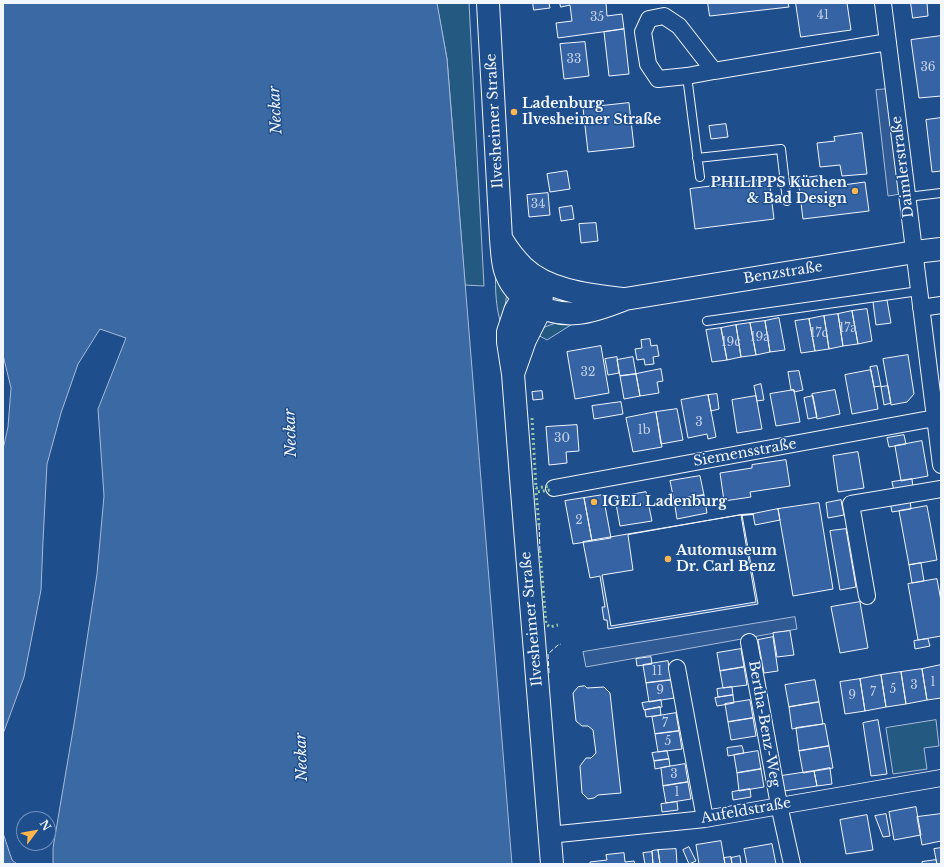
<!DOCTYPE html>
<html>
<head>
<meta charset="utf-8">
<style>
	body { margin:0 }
	#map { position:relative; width:944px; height:867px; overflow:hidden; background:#1f4e8c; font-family:"Libre Baskerville",serif }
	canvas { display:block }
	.frame { position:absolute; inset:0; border:4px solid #f2f6ff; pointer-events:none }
	.north { position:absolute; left:16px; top:811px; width:40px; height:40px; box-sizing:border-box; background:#1f4e8c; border:1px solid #7391ba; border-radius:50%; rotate:58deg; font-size:11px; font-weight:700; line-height:16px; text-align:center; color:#f2f6ff }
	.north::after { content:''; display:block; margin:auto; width:14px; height:18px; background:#ffb74d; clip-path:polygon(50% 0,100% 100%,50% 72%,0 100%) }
</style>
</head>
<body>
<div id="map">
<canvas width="944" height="867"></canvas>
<div class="frame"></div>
<div class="north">N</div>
</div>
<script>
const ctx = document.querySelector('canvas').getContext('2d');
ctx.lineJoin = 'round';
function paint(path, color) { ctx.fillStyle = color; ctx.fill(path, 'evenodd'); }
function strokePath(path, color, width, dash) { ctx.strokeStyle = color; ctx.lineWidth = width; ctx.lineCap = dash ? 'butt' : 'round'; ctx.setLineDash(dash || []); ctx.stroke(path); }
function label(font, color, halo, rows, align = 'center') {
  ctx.font = font + ' "Libre Baskerville",serif'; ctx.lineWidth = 3; ctx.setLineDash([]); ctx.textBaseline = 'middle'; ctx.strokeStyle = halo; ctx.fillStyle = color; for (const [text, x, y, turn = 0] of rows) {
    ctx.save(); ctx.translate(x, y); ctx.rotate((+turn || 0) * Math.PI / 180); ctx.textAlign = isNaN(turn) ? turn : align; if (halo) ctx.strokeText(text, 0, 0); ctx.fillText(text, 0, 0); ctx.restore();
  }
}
const green = new Path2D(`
	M437,3H469L484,286L465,285L447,59Z
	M496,263C499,268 503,274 505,280C509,294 505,308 500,321C495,302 495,282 496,263Z
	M559,322L574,323L547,340L536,334L545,327Z
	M936,720L939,746L924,748L927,769L893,774L886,728Z`);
paint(green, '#245a82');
strokePath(green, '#a8bbd7', 1);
const parking = new Path2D(`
	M889,89L901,194L888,196L876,90Z
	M795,617L797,629L586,667L583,652Z`);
paint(parking, '#305b95');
strokePath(parking, '#a8bbd7', 1);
const water = new Path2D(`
	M3,3H437L447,59L512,864H53V848L75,718L97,574L104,496L98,409L126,338L100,329L78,364L61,413L47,464L43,541L41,590L24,677L3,734V449L8,427L11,388L3,355Z
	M3,833L12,860L17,864H3Z`);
paint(water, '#3b69a3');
strokePath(water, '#a8bbd7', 1);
const building = new Path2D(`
	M533,3H549L550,8L534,10Z
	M560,3H606L607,16L622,14L624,29L558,38L556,23L572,21L570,5L561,7Z
	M708,3H788L789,7L710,16Z
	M796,3H847L851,30L801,37Z
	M911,3H927L928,16L913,18Z
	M624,29L629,74L609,76L604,32Z
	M941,36V96L919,98L911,40Z
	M585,42L589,76L564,79L560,44Z
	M629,103L634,147L588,152L583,108Z
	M941,118V171L932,172L926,120Z
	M726,124L728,137L711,139L709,126Z
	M862,133L867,174L842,176L840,165L820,167L817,143L835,141L834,137Z
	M567,171L570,189L550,192L547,174Z
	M819,176L821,188L865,182L869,211L803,219L798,179Z
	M769,179L774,219L695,229L690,189Z
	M548,193L550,215L529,217L527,195Z
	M572,206L574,219L561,221L559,208Z
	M596,223L598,241L581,243L579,224Z
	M887,300L891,323L876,325L873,302Z
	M867,309L872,341L858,344L852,311Z
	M852,311L858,344L843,346L838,314Z
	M838,314L843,346L829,349L824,316Z
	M824,316L829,349L815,351L809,319Z
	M779,318L785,350L770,352L765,321Z
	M809,319L815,351L801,353L795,321Z
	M765,321L770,352L756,355L750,323Z
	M750,323L756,355L741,357L736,325Z
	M736,325L741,357L727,360L721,328Z
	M721,328L727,360L712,362L706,330Z
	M650,339L651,346L657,345L659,356L653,357L654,364L645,365L644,359L637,360L635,349L642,348L641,340Z
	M601,346L609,393L575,399L567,352Z
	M908,355L914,394L907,402L891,405L883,359Z
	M617,357L619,373L608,375L605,359Z
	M633,357L636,374L620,376L617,360Z
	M877,366L881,386L874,387L870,367Z
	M661,369L663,381L657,382L659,393L640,396L636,374Z
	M871,370L878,409L852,414L845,375Z
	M799,371L803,390L794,392V390H791L788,372Z
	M636,374L640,396L624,399L620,376Z
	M761,384L764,400L757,401L754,386Z
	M888,386L891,403L884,405L881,387Z
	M794,390L800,422L776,426L770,394Z
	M835,390L840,414L817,419L812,394Z
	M542,391L543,399L533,400L532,392Z
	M717,394L719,409L711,411L708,395Z
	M708,395L716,437L708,439L707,434L688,438L681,400Z
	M756,396L762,429L737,433L732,400Z
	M813,396L817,417L808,419L804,398Z
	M621,402L623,414L594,419L592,406Z
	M677,409L683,440L661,444L656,412Z
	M656,412L662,447L633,452L626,418Z
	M577,425L579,451L566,452L567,463L549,465L546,427Z
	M904,435L906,444L889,447L887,438Z
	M922,441L928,476L901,481L895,446Z
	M858,452L864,488L838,492L833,456Z
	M786,460L790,486L750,492L751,497L724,501L720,473L752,468V465Z
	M700,476L704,495L674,500L670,481Z
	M912,479L913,487L894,491L892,482Z
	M646,492L652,521L620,526L615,498Z
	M603,495L611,538L592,541L584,498Z
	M704,495L707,513L677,519L674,500Z
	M584,498L592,541L573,544L565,501Z
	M910,499L911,509L892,512L890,502Z
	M841,500L844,515L828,518L826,503Z
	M819,503L833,589L793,596L778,509Z
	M927,506L937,560L909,565L899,511Z
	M778,509L780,520L755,525L753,514Z
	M741,515L756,602L611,626L602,575L633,570L628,535Z
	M742,515L758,604L608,629L607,620H604L602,607H605L600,576L590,578L583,542Z
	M846,529L856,587L840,590L830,531Z
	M921,563L924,581L912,583L909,565Z
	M937,579L941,601V636L918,640L908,584Z
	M860,602L868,648L840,653L831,607Z
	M790,631L794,655L777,657L773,633Z
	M773,637L778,671L764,673L758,640Z
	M928,639L930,646L915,649L914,641Z
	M741,649L744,667L720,671L717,653Z
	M651,657L652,664L637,666L636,659Z
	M668,661L671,680L646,683L643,665Z
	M941,665V698L927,700L922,669Z
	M744,667L747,685L723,688L720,671Z
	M922,669L927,700L906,704L901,672Z
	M901,672L906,704L886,707L881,675Z
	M881,675L886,707L865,711L860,679Z
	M860,679L865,711L845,714L840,682Z
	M671,680L674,698L649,702L646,683Z
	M815,680L819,702L789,707L785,685Z
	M585,686L587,688L604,687L610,693L621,793L598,795L594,798L588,799L582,793L580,766L586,758H591L596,753L593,730L588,726H582L576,721L573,693L578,687Z
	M732,687L733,695L718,697L717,689Z
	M733,695L734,703L717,706L715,698Z
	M661,700L662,707L644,710L642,703Z
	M750,700L753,718L728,722L725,704Z
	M819,702L823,724L792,729L789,707Z
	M660,707L661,715L646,717L645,710Z
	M676,713L679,731L655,734L652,717Z
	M753,718L756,736L731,740L728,722Z
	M878,720L887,774L871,776L863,723Z
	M825,724L829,746L799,751L796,728Z
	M679,731L682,749L658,752L655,734Z
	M742,746L744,753L728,756L727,748Z
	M829,746L833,768L803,773L799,751Z
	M667,751L669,759L654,761L652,753Z
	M758,751L761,769L737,773L734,755Z
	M669,759L670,766L655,769L654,761Z
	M685,764L688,782L663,786L661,768Z
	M830,768L832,784L817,786L814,771Z
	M761,769L764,787L739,791L737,773Z
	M814,771L817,786L784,791L781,776Z
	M688,782L691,799L666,803L663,786Z
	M750,789L751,797L733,800L732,792Z
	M677,802L678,810L662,812L661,804Z
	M916,807L921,835L894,840L889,812Z
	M886,814L890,836L883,837L875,816Z
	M941,814V841L922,845L917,817Z
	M867,815L873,850L846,854L840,820Z
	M721,841L725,864H699L696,845Z
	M772,844L776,864H747L744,849Z
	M689,847L696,861L689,864L683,850Z
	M941,848V864H937L934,849Z
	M676,849L677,864H660L658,850Z
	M658,850L660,864H653L652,851Z
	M652,852L653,864H645L643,853Z
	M624,853L625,862L634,861L635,864H590V862L607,860L606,855Z
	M740,856L741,864H732L731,858Z
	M731,857L732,864H725L724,858Z
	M936,860L937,864H922V862Z`);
paint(building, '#3563a3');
strokePath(building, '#f2f6ff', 1);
const lane = new Path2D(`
	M687,76L700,177
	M697,158L781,149L787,201
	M907,197L941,193
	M707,321L919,291`);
const street = new Path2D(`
	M883,3L941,465
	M714,71L687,76L658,79L648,64L643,32L649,19L664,16L679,26L714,71L888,42
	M921,308L941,305
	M554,488L935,418
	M867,596L851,504L941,489
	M749,642L779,805L792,864
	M677,668L705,819
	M549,835L705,819L941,778`);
const secondary = new Path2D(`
	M488,3L501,239C502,249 502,260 505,270C509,283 517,293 529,301C563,322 590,313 625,299L915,252L941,249
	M502,240C508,250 515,259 523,267C548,291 589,295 622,299
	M543,281L523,297L515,311L508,332V342L513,374L522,491L552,864
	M514,371L525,340L541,308L542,293`);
strokePath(lane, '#f2f6ff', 10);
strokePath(street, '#f2f6ff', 18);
strokePath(secondary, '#f2f6ff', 24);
strokePath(lane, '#1f4e8c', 8);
strokePath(street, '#1f4e8c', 16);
strokePath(secondary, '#1f4e8c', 22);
strokePath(new Path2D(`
	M532,418L536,488L549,486
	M539,525L536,492L550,490
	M540,551L546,624L550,627L558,625`), '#97c8a6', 3, [2, 3]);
strokePath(new Path2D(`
	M539,525L540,551
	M549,673L548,654L558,645L561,644`), '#f2f6ff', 1, [5, 2]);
strokePath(new Path2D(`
	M742,515L753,514`), '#f2f6ff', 2);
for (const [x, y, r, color] of [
	[514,112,4,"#ffb74d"],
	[855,191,4,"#ffb74d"],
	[594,502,4,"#ffb74d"],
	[668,559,4,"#ffb74d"]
]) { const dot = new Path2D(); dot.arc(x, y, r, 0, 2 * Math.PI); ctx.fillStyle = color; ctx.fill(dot); strokePath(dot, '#1f4e8c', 1.5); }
label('12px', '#c3d1e8', null, [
	["41",823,16],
	["35",597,18],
	["33",574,60],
	["36",928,68],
	["34",538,205],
	["17a",848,329],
	["17c",819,334],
	["19a",760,338],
	["19c",731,343],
	["32",588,373],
	["3",699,423],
	["1b",644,431],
	["30",562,439],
	["2",579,521],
	["11",657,672],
	["1",933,683],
	["3",914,686],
	["5",893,690],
	["9",660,691],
	["7",873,693],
	["9",852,696],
	["7",665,724],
	["5",668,742],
	["3",674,775],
	["1",677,793]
]);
label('bold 14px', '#f2f6ff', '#1f4e8c', [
	["Ladenburg",522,104],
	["Ilvesheimer Straße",522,120],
	["PHILIPPS Küchen",847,183,"right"],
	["& Bad Design",847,199,"right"],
	["IGEL Ladenburg",602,502],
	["Automuseum",676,551],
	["Dr. Carl Benz",676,567]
], 'left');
label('14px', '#f2f6ff', '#1f4e8c', [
	["Ilvesheimer Straße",495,121,-93],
	["Daimlerstraße",903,167,-97],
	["Benzstraße",783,273,-9],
	["Siemensstraße",745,453,-10],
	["Ilvesheimer Straße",532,619,-95],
	["Bertha-Benz-Weg",764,724,80],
	["Aufeldstraße",746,811,-10]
]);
label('italic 15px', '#f2f6ff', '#1f4e8c', [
	["Neckar",276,110,-93],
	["Neckar",291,433,-92],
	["Neckar",302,757,-92]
]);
</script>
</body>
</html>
